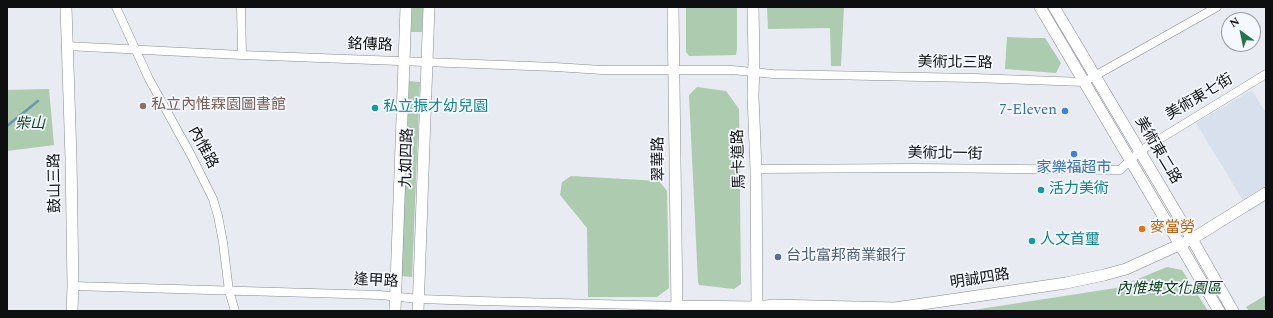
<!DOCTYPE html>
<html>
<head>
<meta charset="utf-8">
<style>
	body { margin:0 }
	#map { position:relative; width:1273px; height:318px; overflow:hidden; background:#e8ebf2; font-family:Spectral,serif }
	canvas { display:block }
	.frame { position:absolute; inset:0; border:8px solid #0e0f11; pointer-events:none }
	.north { position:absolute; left:1221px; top:12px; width:40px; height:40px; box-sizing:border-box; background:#f5f9ff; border:1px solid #999ba0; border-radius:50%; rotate:327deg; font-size:11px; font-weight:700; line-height:16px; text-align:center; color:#0e0f11 }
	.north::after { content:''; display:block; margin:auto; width:14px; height:18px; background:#247547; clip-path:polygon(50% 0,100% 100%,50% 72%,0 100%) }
</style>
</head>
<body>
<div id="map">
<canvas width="1273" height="318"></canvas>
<div class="frame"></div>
<div class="north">N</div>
</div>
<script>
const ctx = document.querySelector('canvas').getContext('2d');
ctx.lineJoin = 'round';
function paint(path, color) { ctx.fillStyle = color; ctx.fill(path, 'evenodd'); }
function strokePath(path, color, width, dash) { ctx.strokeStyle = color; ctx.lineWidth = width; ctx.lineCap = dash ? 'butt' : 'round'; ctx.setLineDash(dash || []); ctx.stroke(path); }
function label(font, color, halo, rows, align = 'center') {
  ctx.font = font + ' Spectral,"Noto Sans TC",serif'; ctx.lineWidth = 3.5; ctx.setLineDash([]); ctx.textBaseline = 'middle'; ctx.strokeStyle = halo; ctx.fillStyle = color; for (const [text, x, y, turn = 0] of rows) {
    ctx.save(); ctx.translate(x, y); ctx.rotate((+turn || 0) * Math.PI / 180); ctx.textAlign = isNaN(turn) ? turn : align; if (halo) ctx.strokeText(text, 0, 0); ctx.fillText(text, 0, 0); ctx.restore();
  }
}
paint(new Path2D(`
	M1252,90L1266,113V202L1250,212L1196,123Z`), '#d9e0ed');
paint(new Path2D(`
	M412,7H423L422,32H411Z
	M686,7H737V48L736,55L689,56L686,52Z
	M767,7H844L841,66H831L830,28L768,29Z
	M1007,37L1031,38H1045L1061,63L1056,73L1005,69Z
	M409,81L420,82L412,277L401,276Z
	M697,87L726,91L739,109L741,284L734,289L699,285L698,282L689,95Z
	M49,89L54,145L7,151V90Z
	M571,176L659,181L667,191L669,288L657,297H588L587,228L560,195L562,182Z
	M1167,267L1182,270L1208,311H967L1116,288Z
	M1266,295V311H1249L1246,307Z`), '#accbaf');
strokePath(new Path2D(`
	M7,126L38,101`), '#6a97ac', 2.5);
const street = new Path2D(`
	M116,7L149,79L191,155L213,199L218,216L223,242L229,291L235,311
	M241,7L242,55
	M66,46L242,55L555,67L602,70H732L773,74L973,78L1084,82L1217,7
	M756,169L914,168L1120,170L1140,151L1266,74
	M73,286L380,295L419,299L480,301L677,306`);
const secondary = new Path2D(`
	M66,7L71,158L73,286L72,311
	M673,7L677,311
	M753,7L754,60L753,96L756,169L757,311
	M1040,7L1219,311
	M1054,7L1192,239L1233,311
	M677,306L757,307L774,305L895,308L1066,283L1104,275L1126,269L1192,239L1266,193
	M395,311L406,7
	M418,311L429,7`);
strokePath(street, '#878a90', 9);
strokePath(secondary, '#878a90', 12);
strokePath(street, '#fff', 8);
strokePath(secondary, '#fff', 11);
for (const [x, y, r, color] of [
	[143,106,4,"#8d6e63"],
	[375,108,4,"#0f9aa8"],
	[1065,111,4,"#3f7fe0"],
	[1074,154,4,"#3f7fe0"],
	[1041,190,4,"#0f9aa8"],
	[1142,229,4,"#e8710a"],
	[1032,241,4,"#0f9aa8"],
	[778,257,4,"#5c6f8a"]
]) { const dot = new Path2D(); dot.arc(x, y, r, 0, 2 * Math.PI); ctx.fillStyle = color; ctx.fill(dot); strokePath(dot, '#f5f9ff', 1.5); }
label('15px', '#0e0f11', '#f5f9ff', [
	["銘傳路",370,46,2],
	["美術北三路",955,64,1],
	["美術東七街",1200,98,-31],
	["內惟路",202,148,62],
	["美術東二路",1157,151,59],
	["美術北一街",945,155,1],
	["九如四路",408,158,-88],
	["翠華路",660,159,-91],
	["馬卡道路",740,159,-92],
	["鼓山三路",56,183,-91],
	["明誠四路",980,280,-9],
	["逢甲路",376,282,3]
]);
label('15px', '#785e54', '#f5f9ff', [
	["私立內惟霖園圖書館",151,106]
], 'left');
label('15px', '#0d838f', '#f5f9ff', [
	["私立振才幼兒園",383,108],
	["活力美術",1049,190],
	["人文首璽",1040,241]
], 'left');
label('15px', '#366cbe', '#f5f9ff', [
	["7-Eleven",1057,111],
	["家樂福超市",1074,169,"center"]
], 'right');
label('italic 15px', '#0c431a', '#f5f9ff', [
	["柴山",30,125],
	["內惟埤文化園區",1169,290]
]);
label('15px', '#c56008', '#f5f9ff', [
	["麥當勞",1150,229]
], 'left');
label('15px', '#4e5e75', '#f5f9ff', [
	["台北富邦商業銀行",786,257]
], 'left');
</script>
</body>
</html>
